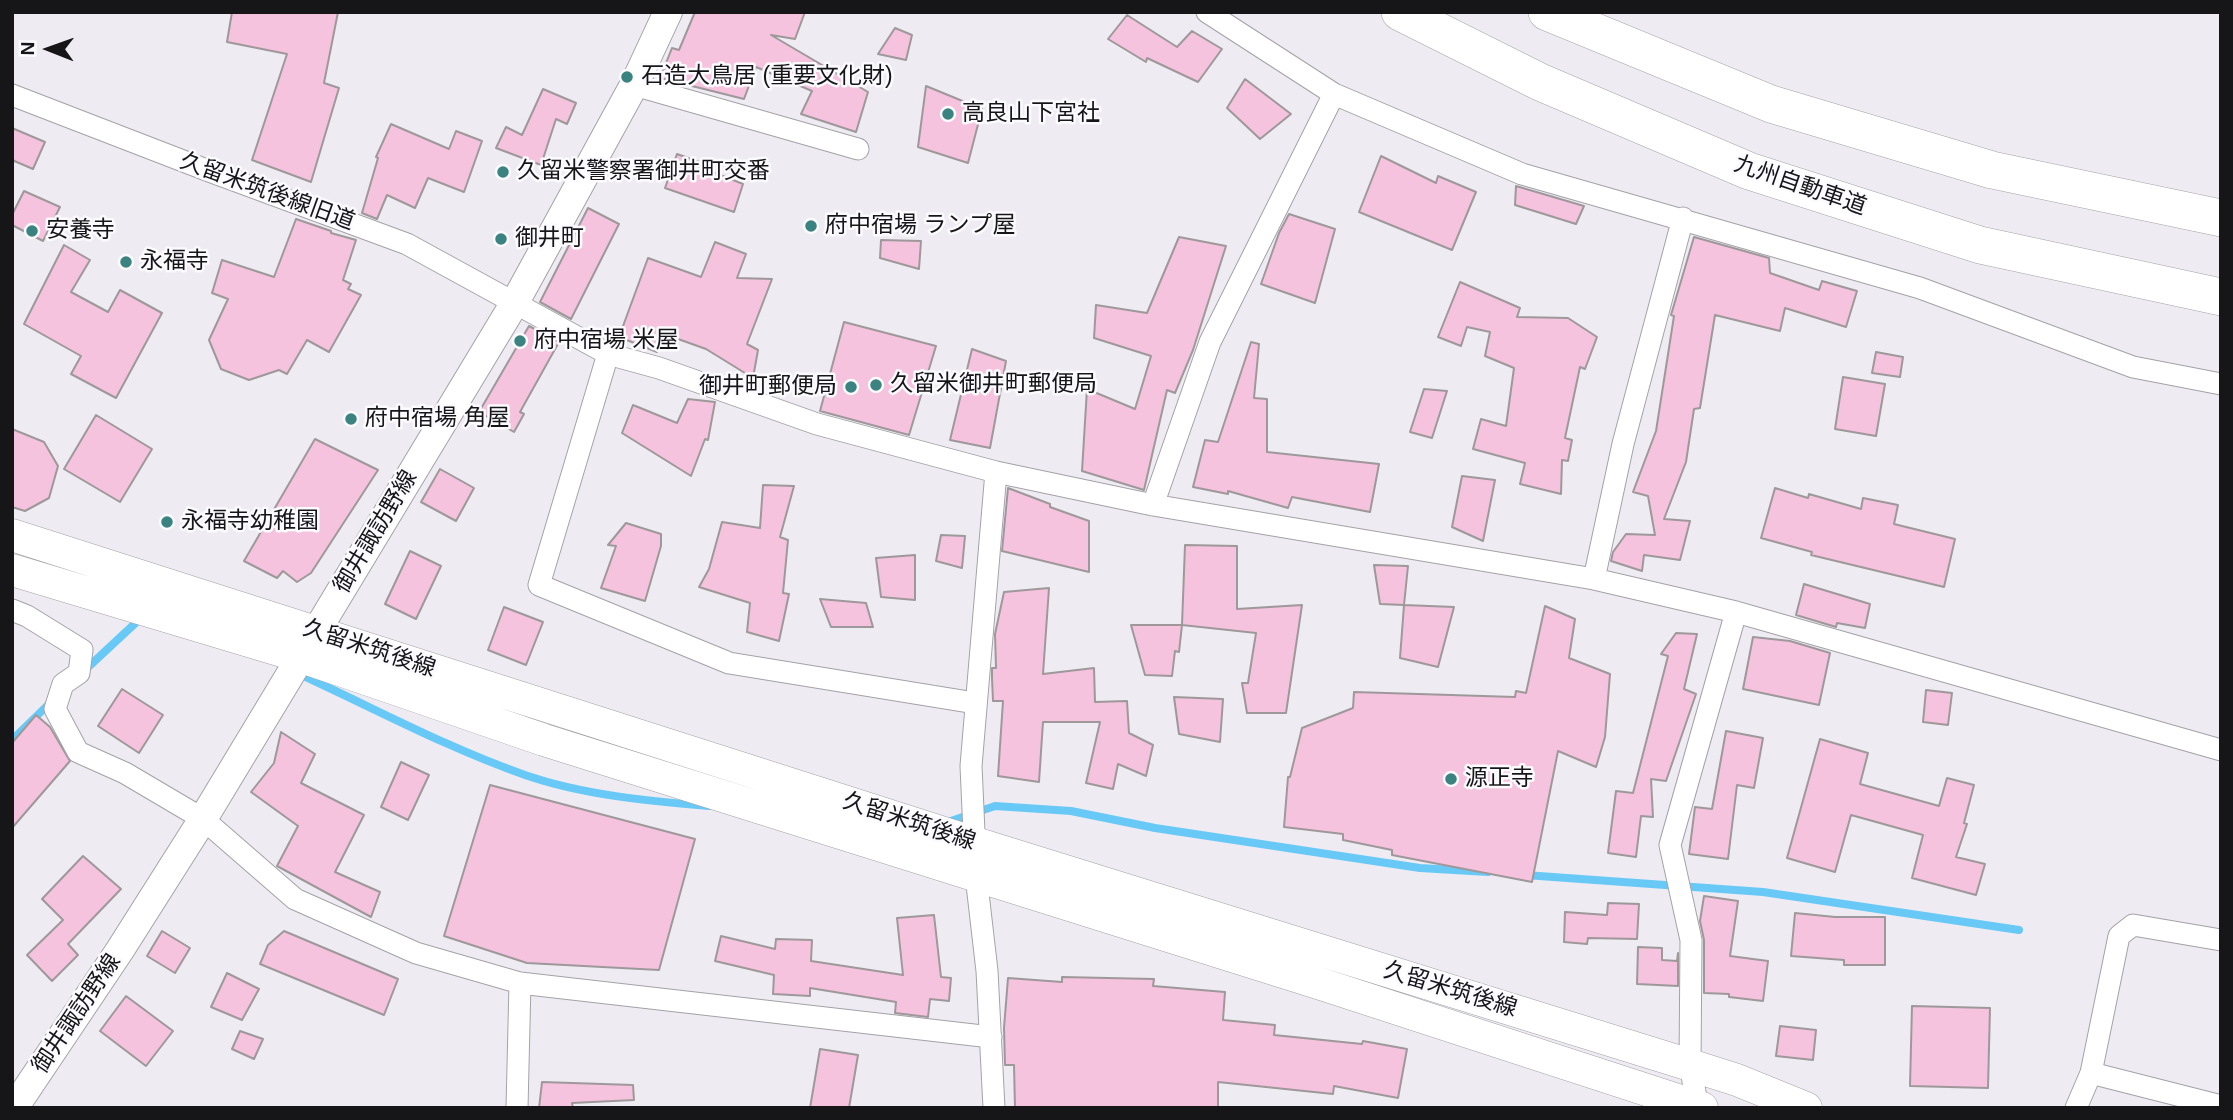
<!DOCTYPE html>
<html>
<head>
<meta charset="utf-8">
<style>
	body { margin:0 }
	#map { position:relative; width:2233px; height:1120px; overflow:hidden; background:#eeecf2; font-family:Arial,sans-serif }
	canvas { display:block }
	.frame { position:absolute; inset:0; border:14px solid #161618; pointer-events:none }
	.north { position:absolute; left:14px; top:14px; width:70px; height:70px; -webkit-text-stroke:5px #fbfafe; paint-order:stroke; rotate:271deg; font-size:19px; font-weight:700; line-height:28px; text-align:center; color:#161618 }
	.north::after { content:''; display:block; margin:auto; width:24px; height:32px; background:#161618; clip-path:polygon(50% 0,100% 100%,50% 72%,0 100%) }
</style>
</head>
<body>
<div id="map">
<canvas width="2233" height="1120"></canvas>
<div class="frame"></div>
<div class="north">N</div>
</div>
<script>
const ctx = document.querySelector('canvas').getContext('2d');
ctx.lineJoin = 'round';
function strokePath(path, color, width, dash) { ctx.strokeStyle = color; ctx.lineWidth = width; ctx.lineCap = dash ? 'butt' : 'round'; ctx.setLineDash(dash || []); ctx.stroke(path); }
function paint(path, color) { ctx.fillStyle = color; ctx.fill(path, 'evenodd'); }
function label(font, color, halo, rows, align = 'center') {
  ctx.font = font + ' Arial,"Noto Sans JP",sans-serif'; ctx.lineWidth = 5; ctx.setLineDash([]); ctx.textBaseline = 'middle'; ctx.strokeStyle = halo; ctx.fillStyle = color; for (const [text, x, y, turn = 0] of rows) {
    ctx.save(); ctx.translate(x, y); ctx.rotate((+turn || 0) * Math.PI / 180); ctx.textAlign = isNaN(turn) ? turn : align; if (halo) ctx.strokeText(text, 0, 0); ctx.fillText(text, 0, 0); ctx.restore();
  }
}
strokePath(new Path2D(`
	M85,670L142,617
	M295,672C372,707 445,747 525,775C583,795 648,801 709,806
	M12,740L53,700
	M945,823L995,806L1071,811L1155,828L1420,868L1488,872
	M1525,875L1763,892L2019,930`), '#69c9f6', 8);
const building = new Path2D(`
	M232,12H338L324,83L339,88L311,182L252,160L287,54L227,42Z
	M695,12H805L795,39L771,35L868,92L856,132L801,114L812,91L756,67L744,99L660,78L672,48L679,50Z
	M1127,15L1177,47L1192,31L1222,49L1198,82L1147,58L1146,62L1108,39Z
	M895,28L912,35L906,60L878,54Z
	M1245,79L1291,114L1260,139L1227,108Z
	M926,86L982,109L968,163L918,147Z
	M543,89L576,103L567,124L556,119L541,165L496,148L506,127L522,135Z
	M391,124L449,149L456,131L482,141L464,192L428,178L415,208L387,195L377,219L362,213L378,158L376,157Z
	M12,128L45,142L33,169L12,160Z
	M677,154L714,167L713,172L743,184L734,212L665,188Z
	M1381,156L1436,183L1438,176L1476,192L1452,250L1359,212Z
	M1516,186L1584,206L1576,224L1515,205Z
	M24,191L60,207L43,241L12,225V215Z
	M588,208L619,224L571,319L540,302Z
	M1289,214L1335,229L1315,303L1261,284L1279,233Z
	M296,219L331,231V233L356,240L343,280L351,284L348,289L361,295L329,352L307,340L287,374L279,370L249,380L221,369L209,340L228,299L212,293L222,260L274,277Z
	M1179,237L1226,246L1193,350L1175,393L1167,390L1144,490L1082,471L1087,389L1135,409L1151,356L1094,338L1096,305L1147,313Z
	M1694,237L1769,258L1770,273L1819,290L1822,281L1857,291L1846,327L1785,308L1780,331L1715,315L1700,408L1694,409L1686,462L1664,519L1690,521L1680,560L1644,555L1642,571L1611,561L1613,552L1626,534L1655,535L1648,496L1633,492L1656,431L1674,316L1671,315Z
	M881,240L921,241L919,269L880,258Z
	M715,242L746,254L737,278L772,279L747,344L758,350L753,378L706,349L664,334L657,352L619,337L648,258L701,277Z
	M64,245L90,260L71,292L108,312L120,290L162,313L116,398L71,374L81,356L24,324Z
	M1460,282L1520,308L1517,317L1568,318L1597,337L1585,369L1580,367L1565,438L1572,440L1568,461L1562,460L1561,494L1520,484L1525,463L1473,449L1481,419L1506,426L1514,368L1485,356L1490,332L1467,327L1461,346L1438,337Z
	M844,322L936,346L909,435L820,411Z
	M529,326L559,342L520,412L524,414L514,432L479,412Z
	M1251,342L1259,344L1254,398L1267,399V452L1379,464L1370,512L1292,497L1288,508L1228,491V494L1193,487L1205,440L1218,442Z
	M972,349L1006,361L990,448L950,440Z
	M1876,352L1903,357L1900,377L1872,373Z
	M1843,377L1885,384L1876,436L1835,429Z
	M1424,389L1447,391L1432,438L1410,432Z
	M688,399L715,402L708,440L705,439L691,476L622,433L633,405L677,423Z
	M96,415L152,449L120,502L64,469Z
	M12,429L44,442L58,466L49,498L25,511L12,507Z
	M315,439L378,470L311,573L297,582L283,571L277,578L244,561Z
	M440,469L474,488L456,521L421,502Z
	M1462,476L1495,480L1483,541L1452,527Z
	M763,485L794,486L780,537L788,540L783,593L789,594L779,641L747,632L750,603L699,587L709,569L722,522L760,528Z
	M1008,488L1050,504V507L1089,521V572L1002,551Z
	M1775,488L1808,498L1809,494L1861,509L1863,498L1898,505L1894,524L1955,539L1944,587L1811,555L1812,552L1761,538Z
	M626,523L661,534V546L645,601L601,588L616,546L608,545Z
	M941,535L965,536L962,568L936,561Z
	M1185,545L1237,546V609L1302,605L1286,713H1247L1242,683H1248L1256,633L1182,625Z
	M410,551L441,566L416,619L385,604Z
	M915,555V600L881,597L876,558Z
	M1374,565L1408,566L1404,605L1380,604Z
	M1804,584L1870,604L1865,628L1837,623L1836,627L1796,615Z
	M1049,588L1043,674L1094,668L1095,702L1127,701L1129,733L1153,745L1146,776L1118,764L1113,789L1086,783L1100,722H1043L1039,782L998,776L1003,701H993L992,678V668H996L995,634L1004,592Z
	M820,599L866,603L873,627H831Z
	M1404,605L1454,607L1438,667L1400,658Z
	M1545,606L1575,619L1569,658L1610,674L1605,737L1596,767L1558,751L1532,882L1392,855V850L1343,840V834L1284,827L1288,777H1290L1302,728L1353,708L1354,692L1515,697L1516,691L1526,693Z
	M504,607L543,622L526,665L488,650Z
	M1131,625H1182L1179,652L1175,651L1172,676L1145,675Z
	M1676,633L1697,634L1684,689L1696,694L1666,781L1651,779L1653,817L1641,816L1636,857L1608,853L1616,791L1633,793L1668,656L1661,654Z
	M1753,637L1790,641L1830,653L1819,705L1743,689Z
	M122,689L163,715L139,753L98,726Z
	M1926,690L1952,693L1948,725L1923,722Z
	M1174,697L1223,699L1220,742L1179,734Z
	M36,715L50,727L70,761L12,828V743Z
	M1726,731L1763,738L1754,788L1737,785L1728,859L1689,854L1695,807L1712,809Z
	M281,732L315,754L301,783L364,815L335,872L380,892L371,917L277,866L298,826L251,792L274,763Z
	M1820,739L1868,753L1860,784L1939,806L1947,778L1974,785L1964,823L1967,824L1956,857L1985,864L1976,895L1912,878L1923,835L1851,815L1835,872L1787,858Z
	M401,762L429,775L408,820L381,807Z
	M490,785L695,839L659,970L527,963L444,936Z
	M83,856L121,889L68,944L78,955L52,981L27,955L63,920L42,899Z
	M1704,896L1738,901L1730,956L1768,961L1763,1001L1729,997V994L1704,993V940L1700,921Z
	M1608,903L1639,904L1637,939L1588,938L1587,944L1564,942L1565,912L1607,915Z
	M1795,913L1835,917H1885V965H1844V960L1791,956Z
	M934,915L941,977L951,978L949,1001L930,999L928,1017L895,1013L896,1002L810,988V996L773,994L774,975L715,961L721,936L775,949L776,939L812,940L811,961L903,975L897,918Z
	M162,931L190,948L175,973L147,956Z
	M284,931L398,979L384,1015L260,964L268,945Z
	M1638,947L1662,948V960L1677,961L1678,953V986L1637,984Z
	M227,973L259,989L242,1020L211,1007Z
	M1062,977L1154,979L1153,986L1225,992L1223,1020L1275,1025L1274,1035L1362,1044L1363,1041L1407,1049L1398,1098L1334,1086L1333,1094L1218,1082V1108H1015L1014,1065H1005L1004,1028L1008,978L1062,982Z
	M126,996L173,1031L146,1066L100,1031Z
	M1912,1006L1990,1008L1988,1088L1910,1086Z
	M1780,1026L1816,1030L1813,1060L1776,1056Z
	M240,1031L263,1039L254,1059L232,1049Z
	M820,1049L858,1055L849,1108H810Z
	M542,1082L633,1085L634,1100L572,1103L573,1108H539Z`);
paint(building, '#f5c3dd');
strokePath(building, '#9e989b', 2);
const street = new Path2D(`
	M1207,12L1334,94L1522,174L1920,288L2133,367L2221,384
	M634,85L858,149
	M12,95L209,171L407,244L608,354L659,368L817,424L996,472L1153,505L1594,579L1736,612L2221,750
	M608,354L539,585L729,663L975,703
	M1153,505L1210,342L1334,94
	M1594,579L1623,444L1683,218
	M12,610L27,616L82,650L79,673L63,684L55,709L78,752L125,773L203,819L295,899L416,953L520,983L991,1037
	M2091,1073L2221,1106
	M517,1108L520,983
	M994,1108L987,971L976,876L971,766L996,472
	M1698,1108L1690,1065L1691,940L1670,845L1736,612
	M2076,1108L2091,1073L2119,936L2133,925L2221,940`);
const secondary = new Path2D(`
	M14,1108L120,950L203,819L514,304L634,85L668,12`);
const primary = new Path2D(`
	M12,535L975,843L1690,1065L1737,1080L1806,1108
	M12,570L302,657L544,740L1318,983L1702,1108`);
const highway = new Path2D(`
	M1400,12L1540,82L1749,171L1980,245L2221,297
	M1547,12L1771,104L1992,170L2221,218`);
strokePath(street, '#a4a2a8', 23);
strokePath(secondary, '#a4a2a8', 30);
strokePath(primary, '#a4a2a8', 33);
strokePath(highway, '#a4a2a8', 38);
strokePath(street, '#fff', 21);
strokePath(secondary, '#fff', 28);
strokePath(primary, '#fff', 32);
strokePath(highway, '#fff', 37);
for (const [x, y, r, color] of [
	[627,77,7,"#3b8381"],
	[948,114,7,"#3b8381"],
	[503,172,7,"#3b8381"],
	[811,226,7,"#3b8381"],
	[32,231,7,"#3b8381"],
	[501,239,7,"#3b8381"],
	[126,262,7,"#3b8381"],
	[520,341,7,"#3b8381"],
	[876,385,7,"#3b8381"],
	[851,387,7,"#3b8381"],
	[351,419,7,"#3b8381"],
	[167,522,7,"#3b8381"],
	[1451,779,7,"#3b8381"]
]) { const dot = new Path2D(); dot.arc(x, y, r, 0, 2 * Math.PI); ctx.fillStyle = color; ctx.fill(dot); strokePath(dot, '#fbfafe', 2.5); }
label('23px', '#161618', '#fbfafe', [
	["石造大鳥居 (重要文化財)",641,77],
	["高良山下宮社",962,114],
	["久留米警察署御井町交番",517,172],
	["府中宿場 ランプ屋",825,226],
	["安養寺",46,231],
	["御井町",515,239],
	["永福寺",140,262],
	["府中宿場 米屋",534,341],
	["久留米御井町郵便局",890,385],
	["御井町郵便局",837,387,"right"],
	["府中宿場 角屋",365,419],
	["永福寺幼稚園",181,522],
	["源正寺",1465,779]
], 'left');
label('23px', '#161618', '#fbfafe', [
	["九州自動車道",1800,186,19],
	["久留米筑後線旧道",267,192,20],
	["御井諏訪野線",376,532,-59],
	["久留米筑後線",369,649,18],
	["久留米筑後線",909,822,18],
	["久留米筑後線",1450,990,17],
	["御井諏訪野線",77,1014,-56]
]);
</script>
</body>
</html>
